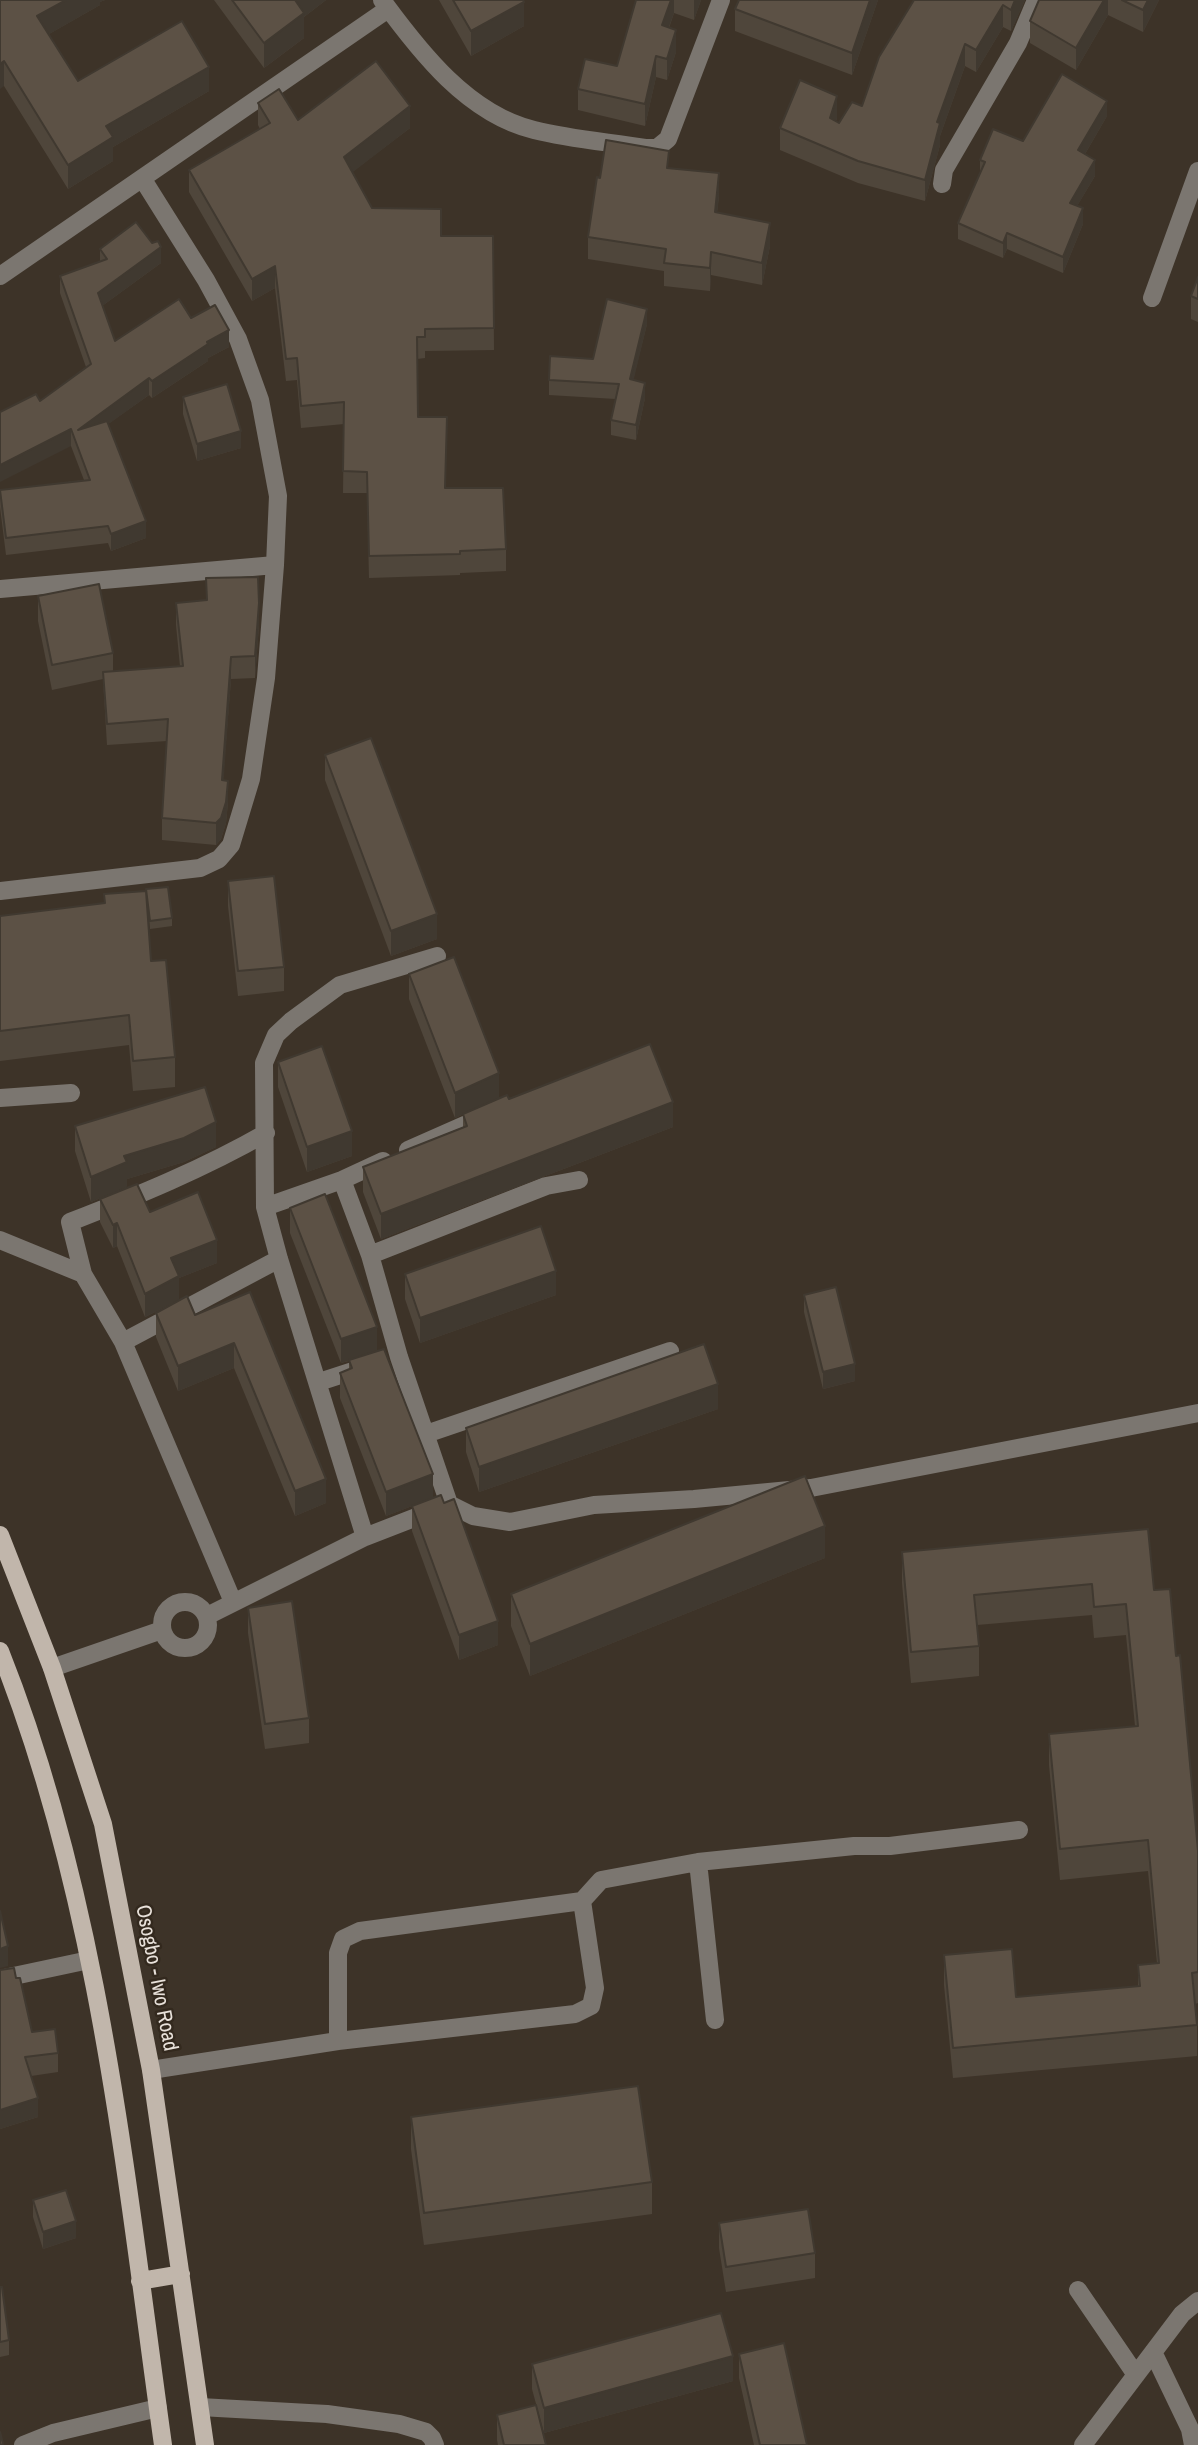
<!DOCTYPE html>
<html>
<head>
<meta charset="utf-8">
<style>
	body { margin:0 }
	canvas { display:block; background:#3d3328 }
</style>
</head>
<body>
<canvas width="1198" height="2445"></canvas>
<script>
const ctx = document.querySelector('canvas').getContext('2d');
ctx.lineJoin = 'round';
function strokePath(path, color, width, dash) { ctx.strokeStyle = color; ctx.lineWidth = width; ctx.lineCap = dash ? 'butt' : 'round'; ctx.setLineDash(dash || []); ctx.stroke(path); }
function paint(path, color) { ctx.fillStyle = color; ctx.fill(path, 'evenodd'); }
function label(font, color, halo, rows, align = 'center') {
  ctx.font = font + ' "Archivo Narrow",sans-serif'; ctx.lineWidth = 5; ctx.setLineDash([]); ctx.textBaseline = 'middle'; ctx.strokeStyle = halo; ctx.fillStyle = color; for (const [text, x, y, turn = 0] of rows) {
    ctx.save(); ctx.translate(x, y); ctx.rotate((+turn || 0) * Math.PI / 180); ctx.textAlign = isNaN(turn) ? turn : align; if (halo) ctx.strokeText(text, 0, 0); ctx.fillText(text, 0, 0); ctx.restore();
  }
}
strokePath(new Path2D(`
	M382,0C420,52 468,114 534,130C570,139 608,142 645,148H657L668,139L721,0
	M942,184L944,170L1018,43L1036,0
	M0,276L388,9
	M1152,298L1198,171
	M0,589L275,565
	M0,891L200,868L219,859L231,845L251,779L266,678L275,565L278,496L260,400L238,339L206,280L142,178
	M0,1098L71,1093
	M408,1150L485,1116
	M342,1180L370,1255L399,1357L449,1504L473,1516L510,1522L594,1505L694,1499L811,1488L1198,1413
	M265,1207L342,1180L383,1161
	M0,1240L83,1274
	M370,1255L546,1186L579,1180
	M123,1342L279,1259
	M319,1382L362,1368
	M426,1434L670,1351
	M365,1537L279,1259L265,1207L264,1063L276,1035L291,1021L340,985L437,956
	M162 1625a23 23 0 1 1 46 0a23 23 0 1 1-46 0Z
	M233,1602L123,1342L83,1274L70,1222C137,1196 203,1169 266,1133
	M207,1616L365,1537L432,1511
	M52,1668L162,1630
	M698,1862L715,2020
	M582,1901L601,1880L698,1862L854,1846H890L1019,1830
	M0,1979L89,1960
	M151,2070L338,2041L575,2014L591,2006L595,1988L582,1901L360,1931L343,1939L338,1953V2041
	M1078,2290L1136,2375
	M1153,2352L1190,2429L1193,2445
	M200,2407L327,2414L399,2424L426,2432L432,2438L435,2445
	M23,2445L53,2433L158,2408
	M1083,2445L1182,2314L1198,2301`), '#7b7670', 18);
strokePath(new Path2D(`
	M0,1535L52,1668L103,1824L151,2070L205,2445
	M0,1651C100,1902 126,2180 163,2445
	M140,2281L181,2274`), '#c1b6ab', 18);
paint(new Path2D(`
	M0,0H105L100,2V5L49,34L78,81L209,91L113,147V161L68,189L4,86Z
	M214,0H326L304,17V38L264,68Z
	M439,0H523L524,26L471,56Z
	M636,0H701L694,20L674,13L669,28L676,52L667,80L656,77L645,126L578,110V89L617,66Z
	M878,0L852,75L735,31V9Z
	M914,0H1025L1011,31L1003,27L976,72L965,66L940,136V145L925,201L858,183L780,150V128L837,118L836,121L839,123L862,106Z
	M1039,0H1159L1143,32L1108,15L1076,70L1030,43V21Z
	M258,103L298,120L410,128L352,172L372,208L441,236H493L494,350L425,351V358L417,359L418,417L446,488L506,549V571L460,573V575L369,578L367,493H343L344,424L301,428L297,380L286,381L275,288L252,301L189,192V170L260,129L258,125Z
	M1107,116L1085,154L1095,176L1077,206L1083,224L1063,273L1007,249L1003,258L958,239V223L980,173V160L1023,141Z
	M669,168L719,196L717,212L770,246L762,285L711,275L710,291L664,286V271L588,259V237L600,178Z
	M100,249L161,263L102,306L115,341L191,318L229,347L208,358V361L152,398L149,395L108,424L146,538L111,551L108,543L6,555L0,507V490L84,480L71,446L40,401L86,367L60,293V276L100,262Z
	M1198,277V322L1191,319V296Z
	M647,324L633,380L645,398L636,440L611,435V420L616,399L549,395V380L593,359Z
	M183,397L241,448L197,461L183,414Z
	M206,578L259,625L255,678L231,679L223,780L228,802L226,823L221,839L216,845L162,840V818L167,741L107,745L103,679L52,690L38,621V596L113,653V671L180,666L176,625V603L206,600Z
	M325,755L437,939L391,956L325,780Z
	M228,881L284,967V991L238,996L228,906Z
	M146,891L172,918V926L150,929L147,899L151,961L175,1057V1087L133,1091L129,1045L0,1061V916L104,903V894Z
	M409,974L499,1098L455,1118L409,999Z
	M278,1062L352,1156L307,1172L278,1087Z
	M509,1099L673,1127L381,1239L363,1192V1167L463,1127V1114Z
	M75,1126L216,1147L184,1162L127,1179V1187L91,1202L75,1151Z
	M100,1199L150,1212L217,1263L179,1278V1300L145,1317L117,1246L113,1248L100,1222Z
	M290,1208L377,1351L433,1498L498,1645L459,1660L412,1531V1506L386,1516L340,1398V1373L349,1369V1361L341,1363L290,1233Z
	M405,1274L556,1295L420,1343L405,1299Z
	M250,1292L326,1503L295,1516L234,1368L178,1391L156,1337V1313L195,1315Z
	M804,1295L855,1381L823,1389L804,1312Z
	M718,1409L479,1492L466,1452V1428Z
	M902,1552L1154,1590L1176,1656L1198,1851V2003L1195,2004L1197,2025V2056L953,2078L944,1985V1955L1016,1997L1138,1986V1965L1157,1963L1148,1871L1060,1880L1049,1765V1734L1135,1726L1126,1635L1094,1638L1092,1615L977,1625L979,1646V1676L911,1683L902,1583Z
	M825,1558L530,1676L511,1626V1594Z
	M248,1608L309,1718V1743L265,1749L248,1633Z
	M32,2032L58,2053V2072L31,2076L38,2117L0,2129Z
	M411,2117L652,2182V2214L424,2245L411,2149Z
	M33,2200L76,2238L43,2249L33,2217Z
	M719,2223L815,2253V2278L726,2292L719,2248Z
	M0,2287L9,2340V2355L0,2357Z
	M739,2354L807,2445H754L739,2378Z
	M532,2364L733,2381L544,2433L532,2389Z
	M497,2415L546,2445H498L497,2440Z`), '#4f463b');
paint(new Path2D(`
	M66,0H105L100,2V5L37,41V16Z
	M295,0H326L304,17V38L264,68V43Z
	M671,0H674V13L662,46V25Z
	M694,0H701L694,20Z
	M870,0H878L852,75V53Z
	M1015,0H1025L1011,31V10Z
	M1104,0H1108V15L1076,70V48Z
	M1148,0H1159L1143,32V10Z
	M524,2V26L471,56V31Z
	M1003,5V27L976,72V50Z
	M676,30V52L667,80V59Z
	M965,44V66L940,136V145L925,201V180L937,122Z
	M656,56V77L645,126V104Z
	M4,61V86L0,89V64Z
	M209,67V91L113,147V161L68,189V165L106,126Z
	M837,96V118L830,140V118Z
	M1107,101V116L1078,166V150Z
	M410,106V128L344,179V157Z
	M1095,160V176L1070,218V203Z
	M719,173V196L715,234V212Z
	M1083,208V224L1063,273V257Z
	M770,223V246L762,285V263Z
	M1007,233V249L1003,258V243Z
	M161,247V263L98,309V293Z
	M711,252V275L710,291V268Z
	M275,266V288L252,301V279Z
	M647,309V324L630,395V379Z
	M229,330V347L208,358V361L152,398V381L207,342Z
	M149,378V395L78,446V430Z
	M645,383V398L636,440V425Z
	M71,429V446L0,482V465Z
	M241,431V448L197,461V444Z
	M146,521V538L111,551V534Z
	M259,603V625L255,678V656Z
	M231,657V679L222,802V780Z
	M228,781V802L226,823L221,839L216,845V823Z
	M437,914V939L391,956V931Z
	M499,1073V1098L455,1118V1093Z
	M673,1102V1127L381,1239V1214Z
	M216,1122V1147L184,1162L127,1179V1187L91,1202V1177L124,1156Z
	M352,1131V1156L307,1172V1147Z
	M117,1223V1246L113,1248V1225Z
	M217,1240V1263L179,1278V1300L145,1317V1294L171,1258Z
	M556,1271V1295L420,1343V1318Z
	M377,1327V1352L341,1363V1339Z
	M234,1343V1368L178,1391V1366Z
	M855,1364V1381L823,1389V1372Z
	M718,1384V1409L479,1492V1467Z
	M433,1474V1498L386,1516V1492Z
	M326,1479V1503L295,1516V1491Z
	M825,1526V1558L530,1676V1644Z
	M498,1621V1645L459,1660V1635Z
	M8,1946V1966L0,1968V1949Z
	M38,2098V2117L0,2129V2110Z
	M76,2221V2238L43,2249V2232Z
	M733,2356V2381L544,2433V2408Z`), '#403930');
const building = new Path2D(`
	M0,0H66L37,16L78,81L182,21L209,67L106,126L113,137L68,165L4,61L0,64Z
	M232,0H295L304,13L264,43Z
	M453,0H523L524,2L471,31Z
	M636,0H671L662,25L676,30L667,59L656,56L645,104L578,89L585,59L617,66Z
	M739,0H870L852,53L735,9Z
	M914,0H1015L1011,10L1003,5L976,50L965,44L937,122L940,123L925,180L858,161L780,128L800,80L837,96L830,118L839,123L852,102L862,106L879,57Z
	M1039,0H1104L1076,48L1030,21Z
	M1122,0H1148L1143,10Z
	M376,61L410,106L344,157L372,208L441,209V236H493L494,328L425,329V337H417L418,417H447L445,488H503L506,549L460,551V554L369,556L367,472L343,471L344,402L301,406L297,358L286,359L275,266L252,279L189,170L270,123L258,103L279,89L298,120Z
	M1062,74L1107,101L1078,150L1095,160L1070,203L1083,208L1063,257L1007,233L1003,243L958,223L985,162L980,160L993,129L1023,141Z
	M606,140L669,151L667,168L719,173L715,212L770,223L762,263L711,252L710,268L664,263L666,249L588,237L597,177L600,178Z
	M136,222L152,243L158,241L161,247L98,293L115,341L179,299L191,318L215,305L229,330L207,342L208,344L152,381L149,378L78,430L107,421L146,521L111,534L108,526L6,538L0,490L90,480L71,429L0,465V412L36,394L40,401L91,364L60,276L107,259L100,249Z
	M1198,277V299L1191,296Z
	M607,299L647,309L630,379L645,383L636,425L611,420L619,384L549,380L550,356L593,359Z
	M227,384L241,431L197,444L183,397Z
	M258,577L259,603L255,656L231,657L222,780L228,781L226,802L221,818L216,823L162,818L168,719L107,724L103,672L183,666L176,603L207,600L206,578Z
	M99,584L113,653L52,665L38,596Z
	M371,738L437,914L391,931L325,755Z
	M274,876L284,967L238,971L228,881Z
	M168,887L172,918L150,921L146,889Z
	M146,891L151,961L166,960L175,1057L133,1061L129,1015L0,1031V916L105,903L104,894Z
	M454,957L499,1073L455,1093L409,974Z
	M650,1044L673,1102L381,1214L363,1167L467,1126L463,1114L507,1095L509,1099Z
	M322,1046L352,1131L307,1147L278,1062Z
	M205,1087L216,1122L184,1138L124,1156L127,1162L91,1177L75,1126Z
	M137,1184L150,1212L198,1192L217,1240L171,1258L179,1276L145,1294L117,1223L113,1225L100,1199Z
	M325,1194L377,1327L341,1339L290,1208Z
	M541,1226L556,1271L420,1318L405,1274Z
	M836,1287L855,1364L823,1372L804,1295Z
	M250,1292L326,1479L295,1491L234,1343L178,1366L156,1313L187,1296L195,1315Z
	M704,1344L718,1384L479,1467L466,1428Z
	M384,1349L433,1474L386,1492L340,1373L352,1368L349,1360Z
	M805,1476L825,1526L530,1644L511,1594Z
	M441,1495L444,1503L454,1499L498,1621L459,1635L412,1506Z
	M1148,1529L1154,1590L1170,1589L1176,1656L1180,1655L1198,1851V1972L1192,1973L1197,2025L953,2048L944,1955L1012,1949L1016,1997L1140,1986L1138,1965L1159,1963L1148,1840L1060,1849L1049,1734L1138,1726L1126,1604L1094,1607L1092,1584L974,1595L979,1646L911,1652L902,1552Z
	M292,1601L309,1718L265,1724L248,1608Z
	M0,1911L8,1946L0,1949Z
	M14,1968L16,1978H20L32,2032L55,2029L58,2053L25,2057L38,2098L0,2110V1970Z
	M638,2086L652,2182L424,2213L411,2117Z
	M66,2190L76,2221L43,2232L33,2200Z
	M808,2209L815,2253L726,2267L719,2223Z
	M0,2287H2L9,2340L0,2342Z
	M721,2313L733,2356L544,2408L532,2364Z
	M784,2343L807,2445H760L739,2354Z
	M536,2405L546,2445H504L497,2415Z
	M0,2432L3,2444L0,2445Z`);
paint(building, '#5c5145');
strokePath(building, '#403930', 2);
label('21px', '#e8e1da', '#33291e', [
	["Osogbo - Iwo Road",156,1978,79]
]);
</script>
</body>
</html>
